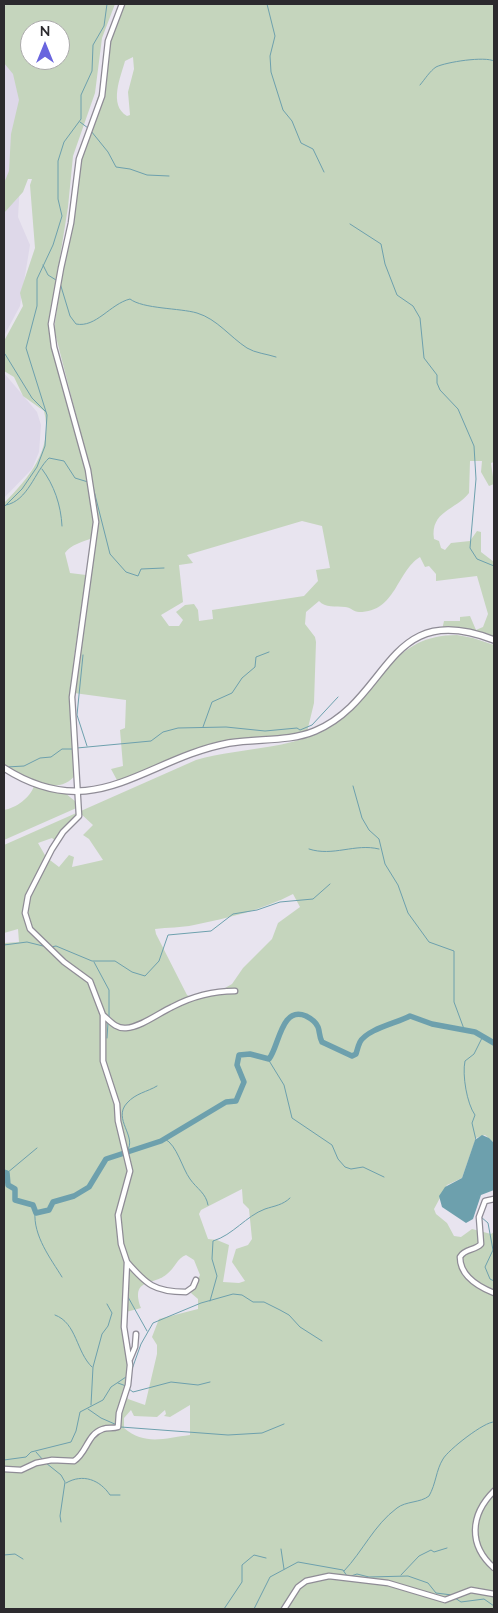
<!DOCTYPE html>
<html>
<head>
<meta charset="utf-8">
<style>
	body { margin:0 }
	#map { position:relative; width:498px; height:1613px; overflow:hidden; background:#e8e4ef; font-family:Mulish,sans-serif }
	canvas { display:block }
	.frame { position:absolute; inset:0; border:5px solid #2c2a2e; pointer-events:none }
	.north { position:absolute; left:20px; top:20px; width:50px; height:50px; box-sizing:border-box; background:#fff; border:1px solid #abaaab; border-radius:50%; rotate:0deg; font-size:14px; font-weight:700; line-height:20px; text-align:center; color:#2c2a2e }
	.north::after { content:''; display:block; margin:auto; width:18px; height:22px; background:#6965de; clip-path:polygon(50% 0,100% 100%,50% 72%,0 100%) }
</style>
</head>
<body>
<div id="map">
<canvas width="498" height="1613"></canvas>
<div class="frame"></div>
<div class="north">N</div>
</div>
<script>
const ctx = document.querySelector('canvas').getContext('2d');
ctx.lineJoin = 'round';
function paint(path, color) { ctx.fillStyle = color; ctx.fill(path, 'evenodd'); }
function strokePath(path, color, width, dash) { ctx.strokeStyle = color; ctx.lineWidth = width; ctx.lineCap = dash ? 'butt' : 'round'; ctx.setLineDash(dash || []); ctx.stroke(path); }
paint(new Path2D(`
	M4,59L20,74L23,135L18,217L30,245L20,306L4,336Z
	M4,373L37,412L41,425L39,452L32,469L4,498Z`), '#ded8e9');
paint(new Path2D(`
	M8,4H115L102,38L95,93L73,156L68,207L49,326L52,347L85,465L96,516L93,538C84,541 70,545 65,553L70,573L86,575L74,658L72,693L76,774C58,799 23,778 4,765V503C28,479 54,449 44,411L23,396L14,377L4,371V341L23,306L20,293L35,248L30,185L32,179H28L23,192L4,213V183L9,171L11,134L19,100L13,74L4,63V6ZM30,30H60V60H30Z
	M120,4H494V462L491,463L494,484L489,486L481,472L482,461H470L469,493C456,510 430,511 434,539L439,541L441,548L445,550L451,543L470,541L477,531L481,532V552L494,562V640L442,630L444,621H460V617L470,616L476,630L483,627L488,614L477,576L436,581V574L429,566L425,567L420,557C396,572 396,612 359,612C354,612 350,607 345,607C336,606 325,608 319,601L306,612L305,624L315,637L316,642L314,703L307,732L201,748L118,782L111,769L123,766L120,730L125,728L126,700L74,693L98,518L89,466L54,329L80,153L101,87L105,42ZM133,57L134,69L128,92L130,115L127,116C108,105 121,76 125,61ZM302,521L322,526L330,568L316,570L318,581L304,596L212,610L213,619L199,621L198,610L194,604L185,605L176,612L183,620L179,626H169L161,615L183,602L179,565L193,563L187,555Z
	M457,635L473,638L494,645V1143L485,1135L476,1138L462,1178L447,1185L434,1209L436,1214L447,1223L454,1236L461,1237L472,1229L491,1234L494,1232V1609H4V943L19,942L18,929L4,933V845L196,760C244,746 302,751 342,719C385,685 392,635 457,635ZM80,813L93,825L83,835L89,839L103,860L72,867L74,857L69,855L59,867L46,857L38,843L52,838L58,843ZM293,894L300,907L278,923L272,939L243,968L232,984L211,996L195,999L187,995L156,934L155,929C168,927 181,928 194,925C228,918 262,910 293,894ZM242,1189L243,1203L249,1209L252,1239L248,1245L236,1249L232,1262L245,1281L239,1283L223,1282L229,1245L217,1240L208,1239L199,1214L201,1210ZM186,1255L194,1260L200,1275L191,1293L198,1299V1309L159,1319L152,1337L157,1345V1354L145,1405L128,1399L126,1393L129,1351L125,1323L126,1312L141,1308C130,1277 154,1286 167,1274C175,1268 177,1258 186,1255ZM190,1405V1435C165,1438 145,1446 124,1428V1418L131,1410L134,1416L157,1417L165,1410L166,1414L164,1416L170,1417Z
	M34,786L65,793L81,806L4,840V810C16,808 30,798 34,786Z`), '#c5d5bd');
paint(new Path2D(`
	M482,1135L489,1138L494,1143V1190L481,1195L473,1219L466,1223L442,1207L439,1196L445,1187L462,1178L475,1140Z`), '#6da0ad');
strokePath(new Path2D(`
	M267,4L275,36L270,56L271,72L283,110L292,121L301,143L313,149L324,172
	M420,85C425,79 430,71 436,67C446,62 485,56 494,61
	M80,122L88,128
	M91,131L108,152L116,167L130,169L147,175L169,176
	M350,224L381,244L385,264L397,295L413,306L420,318L424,358L437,375V383L440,390L458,409L474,446L476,479L470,548L477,559L494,566
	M43,265L48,275L56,280
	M60,283L70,316L76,324C96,328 110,304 130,299C143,309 180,308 197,313C217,319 230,337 247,348C255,353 267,354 276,357
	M5,354L32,398L46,412
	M42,469C54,485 61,505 62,526
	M92,483L110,554L126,572L138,576L141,569L164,568
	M6,505C28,501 35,471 49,458L64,461L75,478L88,482
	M4,507L22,489L37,467L45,446L47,415L26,348L37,306V279L53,245L62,216L58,199V161L64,142L81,119V95L92,71L93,45L104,26L107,4
	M83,655L77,715L87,746
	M203,727L212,702L232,693L242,678L255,667L256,657L269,652
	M77,748L151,741L163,732L178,728L226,727L265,731L297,728L300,730L312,725L338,697
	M7,767L24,766L40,758L51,757L62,749H73
	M353,786L362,818L369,830L379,839L385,864L398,885L408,913L429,942L454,951V1002L464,1029
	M309,849C333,857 355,843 379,849
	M4,945L27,942L47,947
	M51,947L56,946L92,961H115L132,972L145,976L159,961L168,935L211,931L233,914L257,910L280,902L313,899L330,884
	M94,962L109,990V1019
	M107,1038L108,1023
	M268,1059L284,1085L292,1118L332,1145L338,1159L345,1167L351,1169L363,1167L384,1177
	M165,1139C177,1145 182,1168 190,1179C197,1189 206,1193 208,1205
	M476,1140L472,1123L475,1115C467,1104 462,1075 465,1061L474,1054L483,1036
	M127,1151C138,1137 112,1119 127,1103C136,1093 147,1092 157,1086
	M7,1173L37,1148
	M35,1212C33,1236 51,1259 62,1277
	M481,1217L488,1223L493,1250L485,1267L490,1279L494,1281
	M128,1297L147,1331
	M210,1301L217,1276L212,1259L213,1241C233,1235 246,1216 265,1209C274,1206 283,1205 290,1198
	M55,1315C77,1323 76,1352 92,1367
	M131,1372L141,1344L153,1323L201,1303L233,1294L242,1295L253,1302H264L280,1310L289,1315L300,1327L322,1341
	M118,1383L126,1386
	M129,1389L133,1392L171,1382L198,1385L210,1382
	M91,1405L93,1367L102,1334L108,1326L112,1313L107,1304
	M88,1409L101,1418L117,1425
	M121,1427L228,1435L262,1433L284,1424
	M36,1452L43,1460
	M4,1460L26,1457L31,1452L71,1442L76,1431L80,1412L103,1400L111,1387L126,1377
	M46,1463L61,1475L65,1482L60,1516L61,1522
	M66,1483C83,1473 100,1480 110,1495H120
	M281,1549L284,1569
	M4,1555L15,1554L23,1559
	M344,1571C363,1551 374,1525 397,1508C406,1501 420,1503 429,1496C436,1484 436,1470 443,1459C448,1450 485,1421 494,1422
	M401,1575L419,1556L431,1550L434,1552L447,1548
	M351,1576L357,1574L369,1577L408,1576L428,1583L436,1593L452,1595
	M455,1598L461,1602L484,1599L494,1606
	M224,1609L242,1582V1565L254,1555L266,1558
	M254,1609L270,1577L298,1562L343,1570L347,1576`), '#6da0ad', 1);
strokePath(new Path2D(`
	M4,1172L7,1173L8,1185L15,1189V1200L33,1205L36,1213L49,1210L53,1202L74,1196L89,1187L106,1159L161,1141L226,1102L236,1101L244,1082L237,1065L239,1055L250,1054L269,1059C279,1047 281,1005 306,1016C310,1018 316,1022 318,1027C320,1032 319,1037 322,1042L352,1056L356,1054C357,1051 358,1046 360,1042C367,1029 397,1023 410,1016L432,1024L475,1032L494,1043`), '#6da0ad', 5.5);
const minor = new Path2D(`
	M103,1015C110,1021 116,1029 126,1028C141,1027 159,1013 172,1007C191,997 214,991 235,991
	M494,1199L485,1201L479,1217L481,1244C475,1251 465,1248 460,1257C460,1276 479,1287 494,1293
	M127,1262C146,1284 154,1292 186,1292L193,1287L196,1280
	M130,1359L135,1347L136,1334
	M4,1469L21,1470L36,1463L52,1460L74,1461C87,1453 87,1434 103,1429C108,1427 113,1429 118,1427L119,1413L128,1385L130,1365L124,1327L127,1262L121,1244L118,1215L130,1171L118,1121L117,1104L103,1061V1015L90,981L64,962L30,929L25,913L28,896L52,849L63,832L79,816L72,697L96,522L88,470L54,347L51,324L61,268L71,223L79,159L102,96L108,41L122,4
	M494,1491C470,1515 468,1545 494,1568
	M284,1609L298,1587L306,1581L329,1576L388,1583L445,1600L471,1590L494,1594`);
const major = new Path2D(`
	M4,768C95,826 144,759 229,743C258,738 289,742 315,731C391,699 386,598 494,640`);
strokePath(minor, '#8f8c96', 7);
strokePath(major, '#8f8c96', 8);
strokePath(minor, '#fff', 4.5);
strokePath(major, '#fff', 5.5);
</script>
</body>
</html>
